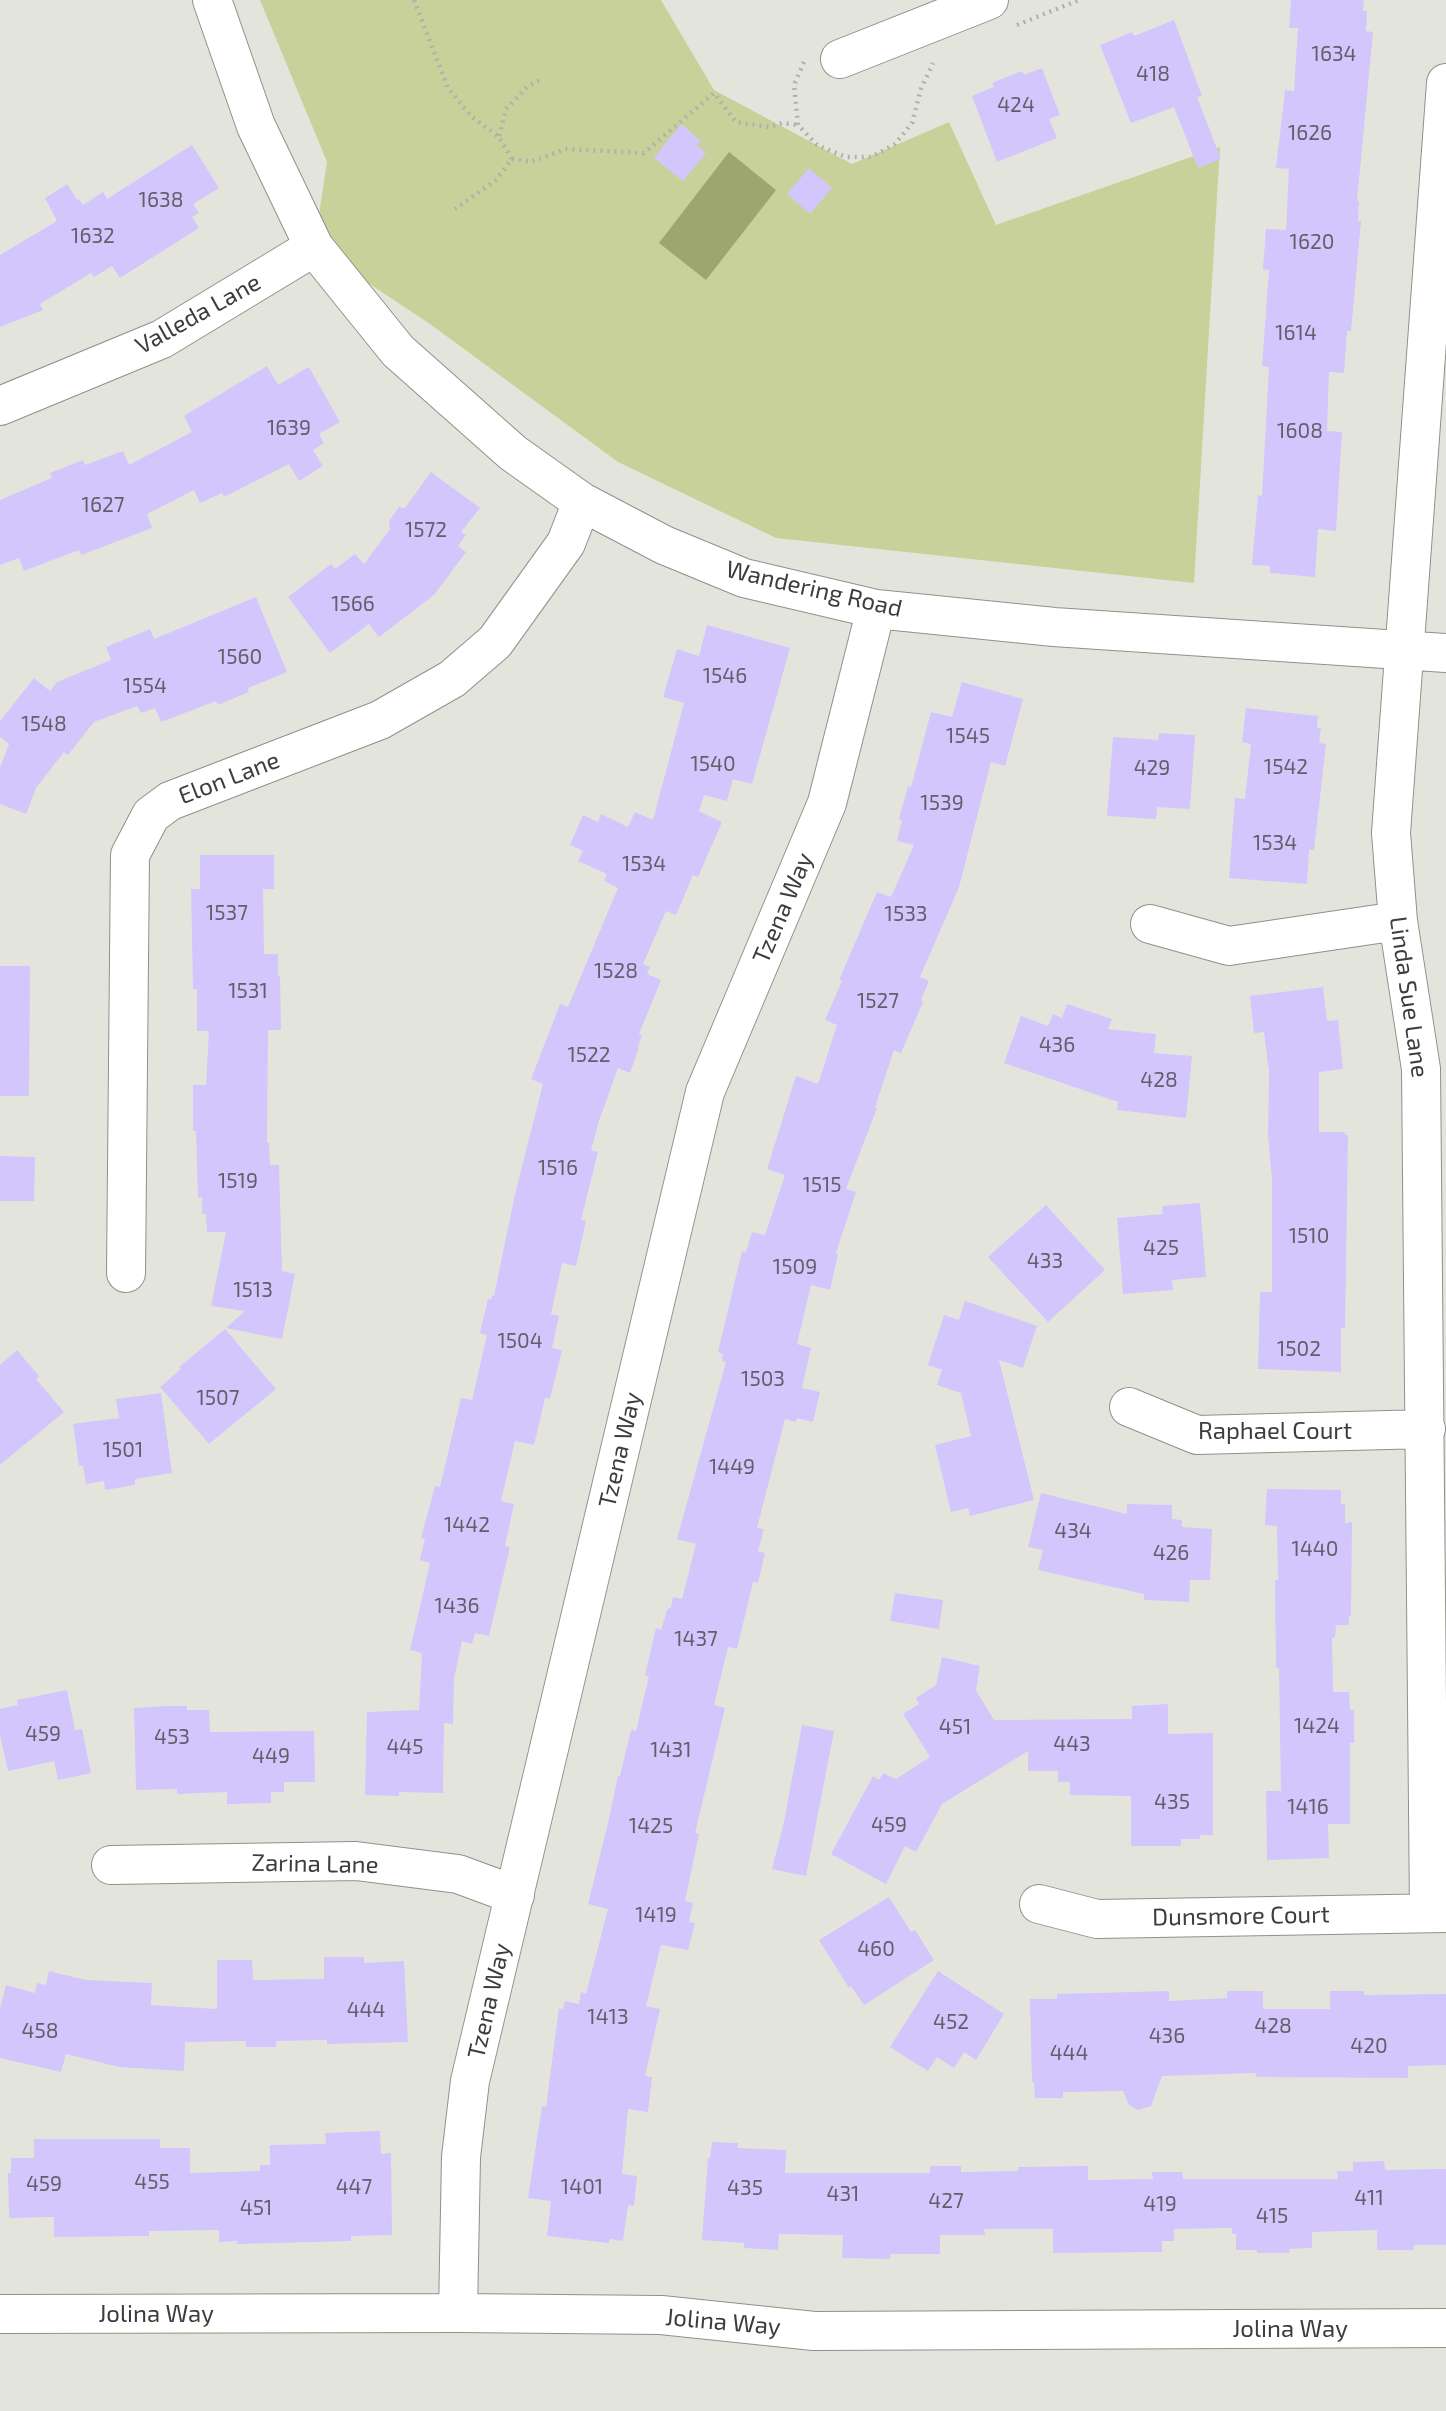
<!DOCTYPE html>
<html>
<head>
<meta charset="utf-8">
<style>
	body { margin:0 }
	canvas { display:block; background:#e3e5dd }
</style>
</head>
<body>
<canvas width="1446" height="2411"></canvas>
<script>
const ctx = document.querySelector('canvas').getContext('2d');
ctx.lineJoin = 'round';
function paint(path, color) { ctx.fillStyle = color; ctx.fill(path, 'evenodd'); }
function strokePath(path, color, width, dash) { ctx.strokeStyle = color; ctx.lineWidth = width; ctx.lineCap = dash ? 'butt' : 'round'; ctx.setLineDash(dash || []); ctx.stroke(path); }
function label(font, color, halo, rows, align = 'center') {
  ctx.font = font + ' "Exo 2",sans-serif'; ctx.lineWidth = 5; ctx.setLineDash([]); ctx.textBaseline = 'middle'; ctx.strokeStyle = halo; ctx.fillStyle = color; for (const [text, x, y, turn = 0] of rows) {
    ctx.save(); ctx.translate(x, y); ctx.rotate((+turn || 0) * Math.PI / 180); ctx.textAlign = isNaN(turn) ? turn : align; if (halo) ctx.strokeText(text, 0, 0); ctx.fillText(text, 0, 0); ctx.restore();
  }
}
paint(new Path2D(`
	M260,0H661L714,90L852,164L949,122L996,225L1220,147L1194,583L776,538L618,462L430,324L314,247L327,162Z`), '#c8d199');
paint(new Path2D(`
	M729,152L776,190L706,280L659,243Z`), '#9ea670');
paint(new Path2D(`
	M1291,0H1364L1363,11H1367L1366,31L1373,32L1357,201H1359L1358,221H1361L1351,331H1347L1344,373L1329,372L1327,431L1342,432L1336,531L1318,529L1315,577L1270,573V566L1252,565L1258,495L1262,496L1269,367L1262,366L1269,270L1263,269L1266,229L1286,230L1289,169L1276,168L1285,90L1294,91L1298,28H1289Z
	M1174,20L1202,96L1197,97L1221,159L1198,168L1174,107L1131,123L1100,45L1132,32L1134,36Z
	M1042,68L1060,115L1049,119L1057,138L997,162L972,96L994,87L992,83L1022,71L1024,75Z
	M681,124L701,141L697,146L706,153L683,181L654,158Z
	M192,145L219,188L193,204L199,213L192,217L199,228L120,278L112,266L94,277L91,273L40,304L43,310L0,327V255L57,221L45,198L67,184L77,200L79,199L83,205L103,192L107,199Z
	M809,168L832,188L810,214L787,194Z
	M267,366L278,385L309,367L340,422L319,434L324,443L313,450L323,466L299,481L289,464L224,497L222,493L200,503L194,490L147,514L152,528L81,555L79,550L24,571L19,558L0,565V500L52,478L50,473L83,460L85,465L123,451L129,465L192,432L184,416Z
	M431,472L480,508L461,532L466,535L458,546L466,552L434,595L379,637L369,624L330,653L288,597L331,564L335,569L355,554L364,564L390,529L389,521L399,507L405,508Z
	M256,597L287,672L248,688L249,692L218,705L216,701L161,722L155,708L141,713L137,706L94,722L68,755L64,752L36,788L26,814L0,804V768L9,744L0,737V721L34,678L50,691L57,682L111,660L106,647L150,629L154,639Z
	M707,625L790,648L752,784L733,779L727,801L704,795L699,811L722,822L698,877L693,875L676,915L666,911L643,964L650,967L647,974L661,980L639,1034L642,1035L638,1047H639L630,1073L618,1068L599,1121L591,1150L598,1152L581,1220L586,1221L576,1266L562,1263L551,1314L559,1316L552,1348L562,1350L550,1399L545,1398L534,1445L515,1441L501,1501L514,1504L505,1546L510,1547L489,1636L475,1633L472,1644L462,1641L454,1678L453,1724L444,1723L443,1793L399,1792V1796L365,1795L367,1712L419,1710L422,1653L410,1650L430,1563L420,1560L425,1538H421L435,1486L440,1487L461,1398L472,1400L487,1335L480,1333L488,1299L491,1300L492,1295L494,1296L515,1194L543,1084L531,1079L560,1004L568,1007L618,888L604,881L607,874L578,861L583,851L570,845L583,815L598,822L601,814L628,827L635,812L653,820L684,703L663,697L677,649L699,656Z
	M962,682L1023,699L1005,766L991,762L959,887L920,977L929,981L921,1000L923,1002L901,1053L894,1050L875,1107L877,1108L846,1189L856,1192L836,1253L838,1254L830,1290L811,1285L797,1344L811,1348L802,1388L820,1392L813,1422L797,1418L796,1422L785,1419L757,1528L764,1529L758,1551L765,1553L758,1583L753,1582L737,1649L728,1647L714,1705L725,1708L695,1833L699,1834L685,1901L693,1903L689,1922L695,1923L688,1950L661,1945L646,2006L660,2009L645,2076L652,2077L648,2112L628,2109L622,2174L637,2176L634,2206L628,2205L623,2241L610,2239L609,2243L547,2236L551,2201L528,2198L542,2106L546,2107L559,2008L563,2009L565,2001L579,2004L581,1992L586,1994L608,1909L588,1904L609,1819L618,1776H620L631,1730L636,1731L649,1676L645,1675L656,1628L661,1630L667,1610L671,1607L673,1597L682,1599L696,1544L677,1539L726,1362L722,1361L723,1354L718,1352L742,1251L746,1252L752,1232L765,1235L785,1175L767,1169L796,1076L818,1084L837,1025L825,1020L842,981L839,980L877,892L891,897L914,845L897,841L902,820L899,819L908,786L911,787L931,712L952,717Z
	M1246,708L1318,716L1317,728H1321L1319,743L1326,744L1314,850H1309L1307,884L1229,878L1235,798L1245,799L1251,744L1242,742Z
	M1159,733L1195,735L1190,809L1157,807L1156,819L1107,816L1113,737L1158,740Z
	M200,855H274V889H263L264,954H278V976H280L281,1030H268L267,1143H269L270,1165H279L282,1271L295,1274L282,1339L226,1328L245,1311L211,1306L226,1232H207L206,1214H202V1197L198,1198L196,1131H193V1085H206L209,1031H197V989H193L191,889H200Z
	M0,966H30L29,1096H0Z
	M1323,987L1327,1021L1338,1020L1343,1069L1319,1072V1132H1345V1135H1348L1345,1328H1341V1372L1258,1369L1260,1292H1272V1179L1268,1136L1269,1072L1264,1032L1254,1033L1250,996Z
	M1067,1004L1112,1019L1108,1029L1156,1034L1154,1053L1192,1056L1186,1118L1117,1110L1118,1102L1004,1063L1021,1016L1048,1026L1053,1014L1062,1018Z
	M0,1156L35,1157L34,1201H0Z
	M1200,1203L1206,1277L1172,1280L1173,1290L1123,1294L1117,1218L1163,1214L1162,1206Z
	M1046,1205L1105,1270L1048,1322L988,1257Z
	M965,1301L1037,1326L1023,1368L999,1360L1034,1500L970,1516L968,1508L951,1512L935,1445L971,1436L961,1393L937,1385L942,1370L928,1365L944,1315L959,1320Z
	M225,1329L276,1389L209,1444L160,1387L181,1369L179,1367Z
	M17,1350L39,1376L36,1379L64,1412L0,1465V1365Z
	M161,1393L172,1473L135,1479V1485L105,1490L104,1481L86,1484L83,1466H79L73,1424L119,1418L116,1399Z
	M1267,1489L1341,1490V1504H1345V1523L1352,1522L1351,1616H1349V1625H1336L1335,1637L1332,1638L1333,1692H1349L1350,1710H1354V1743H1350V1824H1328L1329,1858L1267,1860L1266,1791H1281L1279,1668H1276L1275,1580H1278L1277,1526L1265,1525Z
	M1041,1493L1127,1514V1504L1172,1505V1519L1182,1520V1527L1212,1529L1210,1580H1190L1189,1602L1144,1600V1594L1038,1570L1043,1550L1028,1547Z
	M895,1593L943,1600L939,1629L890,1621Z
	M942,1657L980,1666L976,1690L994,1720L1132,1719V1706L1168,1704V1734L1213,1733V1835H1200V1839H1181V1846H1131V1796L1070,1795V1782H1058V1771H1028V1751L942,1804L916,1852L905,1846L886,1884L831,1854L873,1776L879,1780L883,1773L896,1779L930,1757L903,1714L919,1704L916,1698L936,1685Z
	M67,1690L75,1730L82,1729L91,1773L58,1780L54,1761L8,1771L0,1735V1709L18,1705L17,1700Z
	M168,1706H187V1710H209L210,1732L314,1731L315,1782H284V1792H271V1803L227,1804V1792L177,1794V1789L136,1790L134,1708Z
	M802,1725L834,1731L806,1876L772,1869L784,1822Z
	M889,1897L911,1932L915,1930L934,1960L864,2005L851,1986L849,1988L819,1940Z
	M324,1957H364V1963L404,1961L408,2042L327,2044V2040L276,2041V2047H246V2041L185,2042L184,2071L119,2067L66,2054L61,2072L0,2058V2008L6,1985L35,1993L37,1983L46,1985L49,1971L86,1980L152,1983L151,2005L217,2009V1960H252L253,1980L324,1979Z
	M938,1971L1004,2014L976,2060L964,2052L954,2068L937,2057L928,2071L890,2047Z
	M1169,1991V2001L1227,1998V1991H1263V2009H1330V1991H1364V1995L1446,1994V2065L1408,2066V2078L1256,2077V2073L1162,2076L1151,2106L1138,2110L1129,2105L1123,2091L1063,2092V2098H1035L1034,2082H1032L1030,1999H1057V1994Z
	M380,2131L381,2154L391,2153L392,2235L351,2236V2241L237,2244V2241L219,2242V2230L149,2231V2236L54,2237V2217L9,2218L8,2173H11V2158H34V2139H160V2148H190V2173L260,2171V2165H270V2145L326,2144L325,2133Z
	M712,2142L738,2143V2148L786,2150L785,2173H930V2166H961V2172L1018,2171V2167L1088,2166V2180L1153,2179L1152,2172H1182L1183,2179H1338L1337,2171H1353V2162L1384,2161L1385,2170L1446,2169V2245H1414V2250H1377V2230L1312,2232V2248L1289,2249L1290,2253H1257V2250H1236V2234H1232V2228L1174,2229V2241H1162V2252L1053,2253V2229H984L985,2235H940V2254H890V2259L842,2258L843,2235L779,2234L778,2250L744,2248V2243L702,2240L708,2158H710Z`), '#d3c6fc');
const minor = new Path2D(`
	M212,0L256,126L314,247L398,351L513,453L582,502L664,545L744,578L876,609L1054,627L1446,653
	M840,59L989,0
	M0,406L162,339L314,247
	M1150,924L1229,946L1398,921
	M126,1273L130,855L151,815L170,801L380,720L452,679L495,642L566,543L582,502
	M1129,1407L1197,1435L1426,1429
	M111,1865L356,1861L458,1874L515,1895
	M1039,1904L1097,1919L1446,1913
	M1429,1913L1421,1069L1398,921L1391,833L1446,83
	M458,2313L461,2157L470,2081L705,1092L827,803L876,609
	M0,2314L458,2313L661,2315L814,2331L1446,2328`);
strokePath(minor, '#90918a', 40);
strokePath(new Path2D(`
	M414,0L448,88L472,117L499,137L512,159L496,180L451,212
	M1017,25L1079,0
	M804,62L794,85L798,125L817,145L846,157H871L895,144L912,123L921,89L933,63
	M499,136L506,109L528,86L543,79
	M512,159L531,162L566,149L644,153L714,93L736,122L770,127L782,123L798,125`), '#b0b1ab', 4.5, [2, 5]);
strokePath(minor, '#fff', 38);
label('21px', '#625f6a', null, [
	["1634",1334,54],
	["418",1153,74],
	["424",1016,105],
	["1626",1310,133],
	["1638",161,200],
	["1632",93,236],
	["1620",1312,242],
	["1614",1296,333],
	["1639",289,428],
	["1608",1300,431],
	["1627",103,505],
	["1572",426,530],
	["1566",353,604],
	["1560",240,657],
	["1546",725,676],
	["1554",145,686],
	["1548",44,724],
	["1545",968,736],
	["1540",713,764],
	["1542",1286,767],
	["429",1152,768],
	["1539",942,803],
	["1534",1275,843],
	["1534",644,864],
	["1537",227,913],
	["1533",906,914],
	["1528",616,971],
	["1531",248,991],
	["1527",878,1001],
	["436",1057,1045],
	["1522",589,1055],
	["428",1159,1080],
	["1516",558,1168],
	["1519",238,1181],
	["1515",822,1185],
	["1510",1309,1236],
	["425",1161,1248],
	["433",1045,1261],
	["1509",795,1267],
	["1513",253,1290],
	["1504",520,1341],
	["1502",1299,1349],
	["1503",763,1379],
	["1507",218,1398],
	["1501",123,1450],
	["1449",732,1467],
	["1442",467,1525],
	["434",1073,1531],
	["1440",1315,1549],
	["426",1171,1553],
	["1436",457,1606],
	["1437",696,1639],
	["1424",1317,1726],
	["451",955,1727],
	["459",43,1734],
	["453",172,1737],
	["443",1072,1744],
	["445",405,1747],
	["1431",671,1750],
	["449",271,1756],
	["435",1172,1802],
	["1416",1308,1807],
	["459",889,1825],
	["1425",651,1826],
	["1419",656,1915],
	["460",876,1949],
	["444",366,2010],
	["1413",608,2017],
	["452",951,2022],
	["428",1273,2026],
	["458",40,2031],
	["436",1167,2036],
	["420",1369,2046],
	["444",1069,2053],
	["455",152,2182],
	["459",44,2184],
	["447",354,2187],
	["1401",582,2187],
	["435",745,2188],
	["431",843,2194],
	["411",1369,2198],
	["427",946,2201],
	["419",1160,2204],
	["451",256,2208],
	["415",1272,2216]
]);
label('24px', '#3d3d3a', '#fff', [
	["Valleda Lane",198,314,-29],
	["Wandering Road",814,589,13],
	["Elon Lane",229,778,-21],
	["Tzena Way",783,908,-67],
	["Linda Sue Lane",1409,997,82],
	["Raphael Court",1275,1431],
	["Tzena Way",620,1450,-77],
	["Zarina Lane",315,1864,1],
	["Dunsmore Court",1241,1916,-1],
	["Tzena Way",489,2001,-77],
	["Jolina Way",156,2314],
	["Jolina Way",723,2322,5],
	["Jolina Way",1290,2329]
]);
</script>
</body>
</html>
